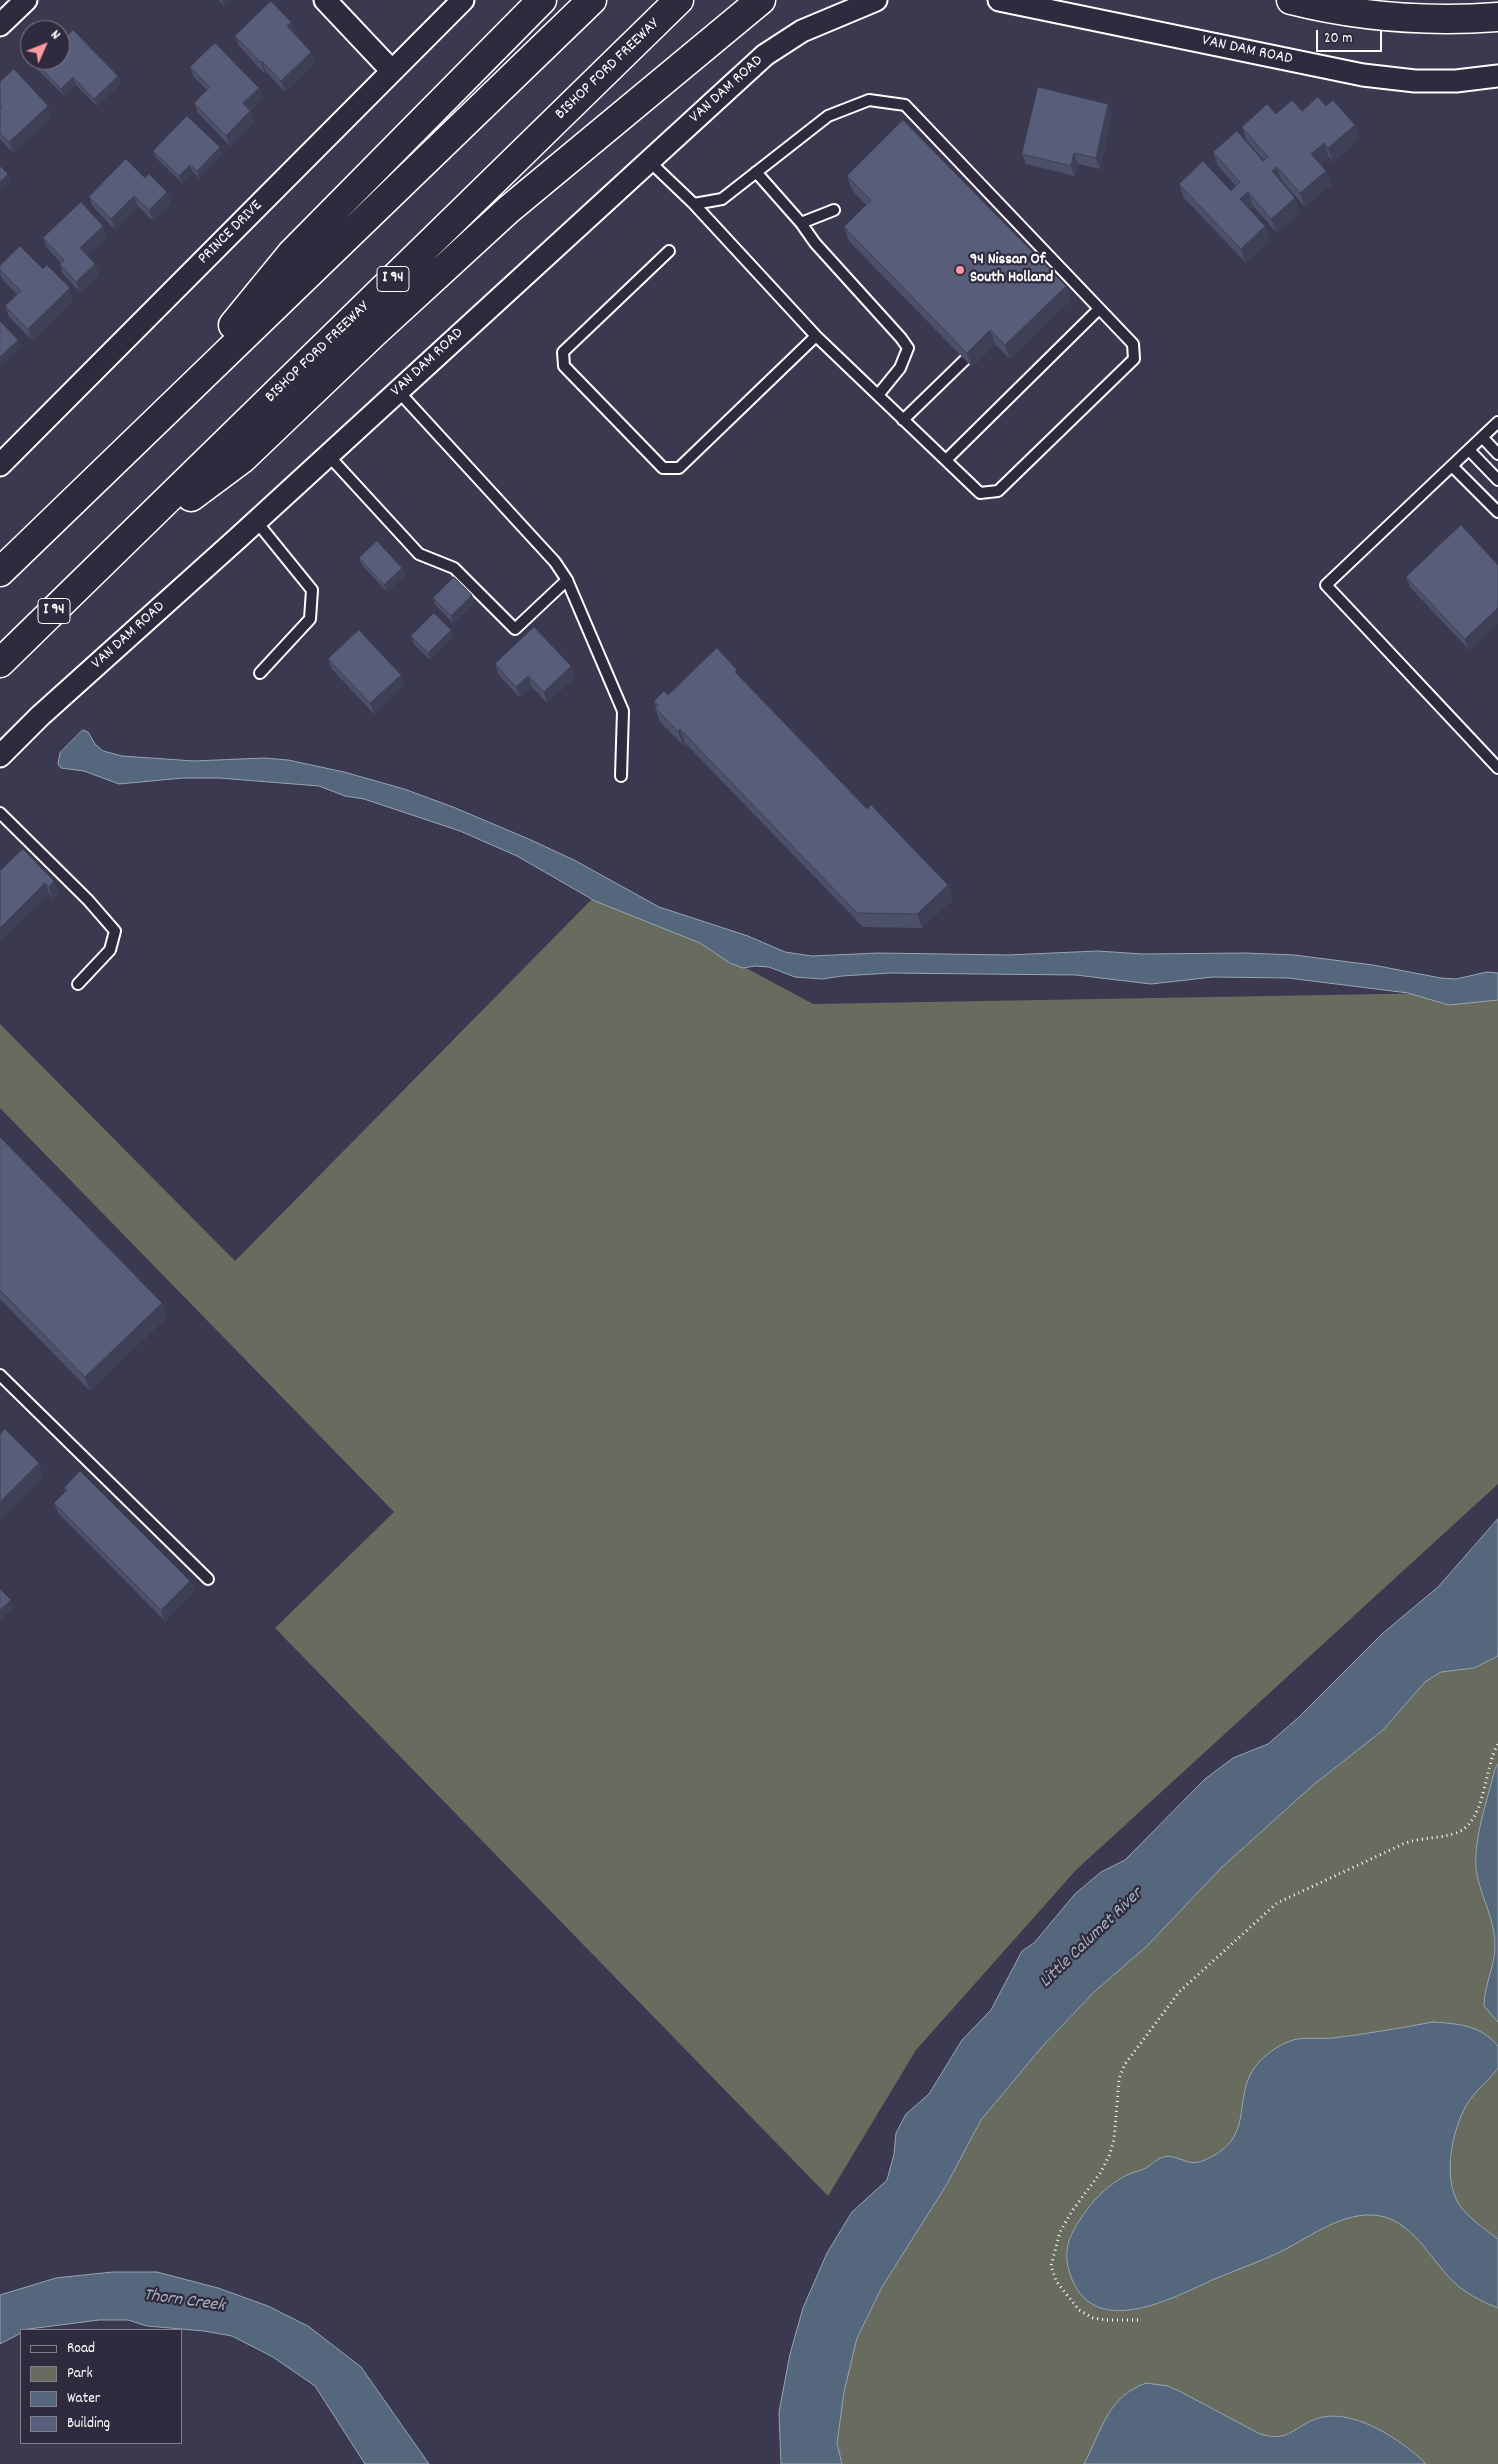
<!DOCTYPE html>
<html>
<head>
<meta charset="utf-8">
<style>
	body { margin:0 }
	#map { position:relative; width:1498px; height:2464px; overflow:hidden; background:#3b394f; font-family:Dekko,sans-serif }
	canvas { display:block }
	.legend { position:absolute; left:20px; top:2329px; width:162px; height:115px; box-sizing:border-box; background:#2f2a3d; border:1px solid #827f8b; margin:0; padding:6px 9px; list-style:none; font-size:15px; color:#fff }
	.legend li { display:flex; align-items:center; gap:10px; height:25px }
	.legend b { width:25px; border:1px solid #827f8b }
	.north { position:absolute; left:20px; top:20px; width:50px; height:50px; box-sizing:border-box; background:#2f2a3d; border:1px solid #827f8b; border-radius:50%; rotate:46deg; font-size:14px; font-weight:700; line-height:20px; text-align:center; color:#fff }
	.north::after { content:''; display:block; margin:auto; width:18px; height:22px; background:#ff9aa2; clip-path:polygon(50% 0,100% 100%,50% 72%,0 100%) }
	.scale { position:absolute; left:1316px; top:30px; width:66px; height:22px; box-sizing:border-box; border:2px solid #fff; border-top:0; padding-left:6px; font-size:15px; line-height:18px; white-space:nowrap; color:#fff; -webkit-text-stroke:4px #2f2a3d; paint-order:stroke }
</style>
</head>
<body>
<div id="map">
<canvas width="1498" height="2464"></canvas>
<ul class="legend">
<li><b style="height:6px;background:#2f2a3d"></b>Road</li>
<li><b style="height:14px;background:#686c5e"></b>Park</li>
<li><b style="height:14px;background:#54677d"></b>Water</li>
<li><b style="height:14px;background:#585d7a"></b>Building</li>
</ul>
<div class="north">N</div>
<div class="scale">20 m</div>
</div>
<script>
const ctx = document.querySelector('canvas').getContext('2d');
ctx.lineJoin = 'round';
function paint(path, color) { ctx.fillStyle = color; ctx.fill(path, 'evenodd'); }
function strokePath(path, color, width, dash) { ctx.strokeStyle = color; ctx.lineWidth = width; ctx.lineCap = dash ? 'butt' : 'round'; ctx.setLineDash(dash || []); ctx.stroke(path); }
function label(font, color, halo, rows, align = 'center') {
  ctx.font = font + ' Dekko,sans-serif'; ctx.lineWidth = 4.5; ctx.setLineDash([]); ctx.textBaseline = 'middle'; ctx.strokeStyle = halo; ctx.fillStyle = color; for (const [text, x, y, turn = 0] of rows) {
    ctx.save(); ctx.translate(x, y); ctx.rotate((+turn || 0) * Math.PI / 180); ctx.textAlign = isNaN(turn) ? turn : align; if (halo) ctx.strokeText(text, 0, 0); ctx.fillText(text, 0, 0); ctx.restore();
  }
}
paint(new Path2D(`
	M601,890L813,1004L1498,992V1484L1076,1870L916,2050L828,2196L275,1628L394,1512L0,1108V1024L235,1261Z
	M1498,1656V2464H842L837,2443L844,2392L857,2338L882,2287L947,2184L981,2120L1041,2048L1094,1992L1147,1946L1221,1868L1312,1786L1383,1730L1425,1682L1441,1672L1474,1668Z`), '#686c5e');
const water = new Path2D(`
	M83,730L88,732L95,744L103,751L122,756L194,761L264,758L288,760L344,772L404,789L453,807L531,840L576,861L659,907L748,936L785,952L812,956L878,953L1008,955L1097,951L1143,954L1246,953L1294,955L1373,965L1441,978L1456,979L1487,972L1498,973V1000L1449,1005L1408,993L1288,978L1213,977L1151,984L1076,975L890,973L842,976L822,979L795,977L769,967L755,966L743,968L730,963L700,943L595,901L517,856L460,831L364,799L345,796L319,786L219,778H183L119,784L84,771L61,768L58,764L60,753Z
	M1498,1519V1656L1474,1668L1441,1672L1425,1682L1383,1730L1312,1786L1221,1868L1147,1946L1094,1992L1041,2048L981,2120L947,2184L882,2287L857,2338L844,2392L837,2443L842,2464H781L779,2412L790,2354L803,2308L827,2253L852,2212L887,2180L894,2154L896,2133L906,2114L929,2094L962,2040L991,2010L1022,1951L1034,1943L1075,1894L1101,1872L1125,1860L1205,1779L1233,1758L1268,1744L1299,1717L1382,1634L1438,1587Z
	M1498,1764V2022L1484,2006C1484,1985 1495,1966 1495,1946C1495,1920 1482,1899 1477,1875C1471,1845 1488,1798 1495,1769Z
	M1433,2022C1460,2024 1480,2025 1498,2046V2068C1488,2082 1474,2091 1466,2106C1452,2131 1444,2173 1456,2199C1464,2216 1484,2228 1498,2239V2308C1483,2302 1471,2296 1458,2286C1431,2263 1412,2215 1371,2215C1338,2214 1307,2239 1278,2253C1256,2263 1234,2271 1212,2280C1167,2301 1087,2343 1068,2267C1063,2245 1073,2229 1086,2211C1095,2198 1112,2182 1127,2175C1133,2172 1140,2171 1146,2168C1152,2164 1157,2159 1163,2157C1170,2155 1176,2158 1183,2160C1193,2165 1202,2162 1211,2157C1257,2134 1230,2093 1259,2062C1269,2052 1280,2044 1293,2040C1303,2037 1321,2039 1333,2038C1367,2034 1400,2028 1433,2022Z
	M113,2272H157L218,2288L268,2306L308,2326L361,2367L429,2464H365L315,2386L273,2357L232,2336L204,2331L147,2326L128,2320H99L21,2330V2333L0,2344V2295L56,2278Z
	M1146,2383L1168,2386L1181,2392L1260,2434C1288,2442 1290,2430 1313,2420C1349,2404 1402,2440 1426,2464H1084C1102,2430 1107,2397 1146,2383Z`);
paint(water, '#54677d');
strokePath(water, '#98a4b1', 1);
const service = new Path2D(`
	M649,161L694,204L722,199L828,116L869,100L905,105L1133,344L1134,359L998,491L980,493L816,336L694,204
	M756,172L801,223L815,243L901,338L908,348L900,368L878,395
	M801,223L834,210
	M669,251L563,352L564,366L663,468H679L816,336
	M398,391L555,562L567,580L623,711L621,776
	M903,420L975,350
	M1498,422L1326,585L1498,768
	M1482,437L1498,454
	M1469,450L1498,480
	M328,455L419,554L454,568L515,629L567,580
	M946,460L1099,309
	M1452,466L1498,512
	M256,521L312,590L310,619L260,673
	M0,813L88,900L115,931L110,950L78,984
	M0,1375L208,1579`);
const minor = new Path2D(`
	M325,0L392,71
	M999,0L1363,75L1415,81H1456L1498,76
	M0,25L26,0
	M0,465L463,0
	M0,756L40,716L238,538L765,55L802,31L876,0`);
const motorway = new Path2D(`
	M1291,0C1358,17 1429,22 1498,17
	M233,325L291,254L542,0
	M191,497L242,459L374,333L508,210L761,0
	M0,572L592,0
	M0,663L679,0`);
strokePath(service, '#fff', 14);
strokePath(minor, '#fff', 25);
strokePath(motorway, '#fff', 31);
strokePath(new Path2D(`
	M1138,2320H1106L1093,2318L1079,2310L1056,2281L1051,2266L1060,2232L1072,2211L1101,2172L1109,2156L1114,2140L1119,2079L1125,2064L1179,1992L1277,1903L1403,1844C1421,1837 1438,1839 1456,1833C1486,1823 1484,1767 1498,1744`), '#fff', 3, [1, 4]);
strokePath(service, '#2f2a3d', 10);
strokePath(minor, '#2f2a3d', 21);
strokePath(motorway, '#2f2a3d', 28);
paint(new Path2D(`
	M219,0H230L224,6Z
	M291,22L295,33L294,34L315,63L285,92L266,72L265,74L239,46L235,36Z
	M32,60H60L118,76L121,83L97,106L75,84L64,96L33,65Z
	M190,67L259,88L263,98L250,111L254,122L230,146L198,113L194,103L207,90L194,77Z
	M0,82L52,116L13,153L0,139Z
	M1326,106L1360,139L1333,162L1329,157L1320,165L1326,171L1331,185L1305,207L1282,181H1281L1300,212L1277,233L1253,206L1249,209L1270,240L1246,263L1184,198L1179,184L1231,191L1236,186L1218,166L1213,152L1263,161L1264,160L1247,141L1242,127L1276,114L1302,111Z
	M1112,115L1100,169L1078,164L1075,176L1026,164L1022,154Z
	M153,151L222,154L199,178L193,172L182,183L156,158Z
	M847,176L1066,286L1071,300L1010,359L995,344L972,367L849,241L844,227L866,205L852,190Z
	M145,178L167,192L171,203L153,221L138,206L115,230L93,207L89,197Z
	M103,226L107,237L87,256L95,264L99,275L80,292L63,274L60,264L61,263L47,248L43,238Z
	M0,266L43,269L73,299L32,340L9,317L5,306L17,294L2,279L0,273Z
	M359,558L402,568L405,575L387,592L362,565Z
	M1498,565V622L1469,650L1410,587L1406,577Z
	M472,595L474,602L453,623L436,606L433,598Z
	M451,630L453,637L430,660L414,644L411,636Z
	M328,659L401,675L404,685L374,714L332,669Z
	M495,664L571,666L575,677L547,703L532,687L520,698L499,675Z
	M740,677L867,809L948,885L953,899L922,928L863,927L685,743L683,745L660,722L655,708L656,707L654,701L668,695Z
	M23,849L58,892L52,898L49,894Z
	M0,1137L162,1303L167,1317L90,1391L0,1299Z
	M64,1488L190,1581L194,1592L165,1621L58,1513L54,1503L65,1492Z`), '#4c5069');
paint(new Path2D(`
	M222,0H230L224,6Z
	M291,22L295,33L290,37L287,26Z
	M311,52L315,63L285,92L281,81Z
	M262,61L266,72L265,74L261,63Z
	M118,76L121,83L97,106L94,99Z
	M73,77L75,84L64,96L61,89Z
	M259,88L263,98L247,114L243,103Z
	M1108,104L1112,115L1100,169L1096,158Z
	M48,106L52,116L13,153L9,142Z
	M250,111L254,122L230,146L226,136Z
	M1355,125L1360,139L1333,162L1328,148Z
	M1324,143L1329,157L1316,168L1311,154Z
	M220,147L222,154L199,178L197,171Z
	M1074,153L1078,164L1075,176L1071,166Z
	M190,165L193,172L182,183L179,176Z
	M1277,167L1282,181L1277,185L1272,171Z
	M1326,171L1331,185L1305,207L1300,193Z
	M8,174L10,181L0,191V182Z
	M167,192L171,203L153,221L149,210Z
	M1248,192L1253,206L1245,213L1240,199Z
	M134,196L138,206L115,230L111,219Z
	M1295,198L1300,212L1277,233L1271,219Z
	M103,226L107,237L84,259L80,248Z
	M1265,226L1270,240L1246,263L1241,249Z
	M95,264L99,275L80,292L76,282Z
	M1066,286L1071,300L1010,359L1005,345Z
	M70,288L73,299L32,340L28,329Z
	M990,330L995,344L972,367L967,353Z
	M18,340L21,347L0,367V357Z
	M402,568L405,575L387,592L384,585Z
	M472,595L474,602L453,623L451,616Z
	M1498,608V622L1469,650L1465,639Z
	M451,630L453,637L430,660L428,653Z
	M571,666L575,677L547,703L544,692Z
	M401,675L404,685L374,714L370,703Z
	M528,676L532,687L520,698L516,687Z
	M680,729L685,743L683,745L678,731Z
	M54,881L58,892L52,898L49,887Z
	M45,883L49,894L0,942V928Z
	M948,885L953,899L922,928L917,914Z
	M162,1303L167,1317L90,1391L85,1377Z
	M39,1463L44,1477L0,1521V1502Z
	M190,1581L194,1592L165,1621L161,1610Z
	M11,1600L14,1607L0,1620V1610Z`), '#3e4155');
const building = new Path2D(`
	M271,1L291,22L287,26L311,52L281,81L262,61L261,63L235,36Z
	M73,30L118,76L94,99L73,77L61,89L33,60H60V43Z
	M215,43L259,88L243,103L250,111L226,136L194,103L210,87L190,67Z
	M14,69L48,106L9,142L0,133V108L2,107L0,105V82Z
	M1038,87L1108,104L1096,158L1074,153L1071,166L1022,154Z
	M1318,97L1326,106L1333,100L1355,125L1328,148L1324,143L1311,154L1326,171L1300,193L1277,167L1272,171L1295,198L1271,219L1248,192L1240,199L1265,226L1241,249L1179,184L1203,161L1231,191L1240,182L1213,152L1237,131L1263,161L1268,157L1242,127L1267,104L1276,114L1292,100L1302,111Z
	M187,116L220,147L197,171L190,165L179,176L153,151Z
	M903,120L1066,286L1005,345L990,330L967,353L844,227L871,200L847,176Z
	M126,159L145,178L149,174L167,192L149,210L134,196L111,219L89,197Z
	M0,166L8,174L0,182Z
	M81,202L103,226L80,248L95,264L76,282L60,264L64,260L43,238Z
	M20,246L43,269L47,265L70,288L28,329L5,306L21,291L0,270V266Z
	M0,321L18,340L0,357Z
	M1461,525L1498,565V608L1465,639L1406,577Z
	M377,541L402,568L384,585L359,558Z
	M454,577L472,595L451,616L433,598Z
	M434,613L451,630L428,653L411,636Z
	M534,627L571,666L544,692L528,676L516,687L495,664Z
	M359,630L401,675L370,703L328,659Z
	M717,648L737,670L735,672L867,809L871,805L948,885L917,914L857,913L680,729L678,731L655,708L658,705L654,701L664,691L668,695Z
	M23,849L54,881L49,887L45,883L0,928V871Z
	M0,1137L162,1303L85,1377L0,1290Z
	M5,1429L39,1463L0,1502V1435Z
	M80,1471L190,1581L161,1610L54,1503L67,1490L64,1488Z
	M0,1589L11,1600L0,1610Z`);
paint(building, '#585d7a');
strokePath(building, '#3e4155', 1);
for (const [x, y, r, color] of [
	[960,270,5,"#ff9aa2"]
]) { const dot = new Path2D(); dot.arc(x, y, r, 0, 2 * Math.PI); ctx.fillStyle = color; ctx.fill(dot); strokePath(dot, '#2f2a3d', 2); }
for (const [x, y, w] of [
	[393,279,32],
	[54,611,32]
]) { const box = new Path2D(); box.roundRect(x - w / 2, y - 12.5, w, 25, 4); ctx.fillStyle = '#2f2a3d'; ctx.fill(box); strokePath(box, '#fff', 1); }
label('bold 15px', '#fff', null, [
	["I 94",393,279],
	["I 94",54,611]
]);
label('16px', '#fff', '#2f2a3d', [
	["VAN DAM ROAD",1247,51,12],
	["BISHOP FORD FREEWAY",608,70,-44],
	["VAN DAM ROAD",727,90,-42],
	["PRINCE DRIVE",231,233,-45],
	["BISHOP FORD FREEWAY",318,353,-44],
	["VAN DAM ROAD",428,363,-43],
	["VAN DAM ROAD",129,636,-42]
]);
label('bold 16px', '#fff', '#2f2a3d', [
	["94 Nissan Of",970,261],
	["South Holland",970,279]
], 'left');
label('italic 18px', '#aab3be', '#2f2a3d', [
	["Little Calumet River",1092,1939,-44],
	["Thorn Creek",184,2302,8]
]);
</script>
</body>
</html>
